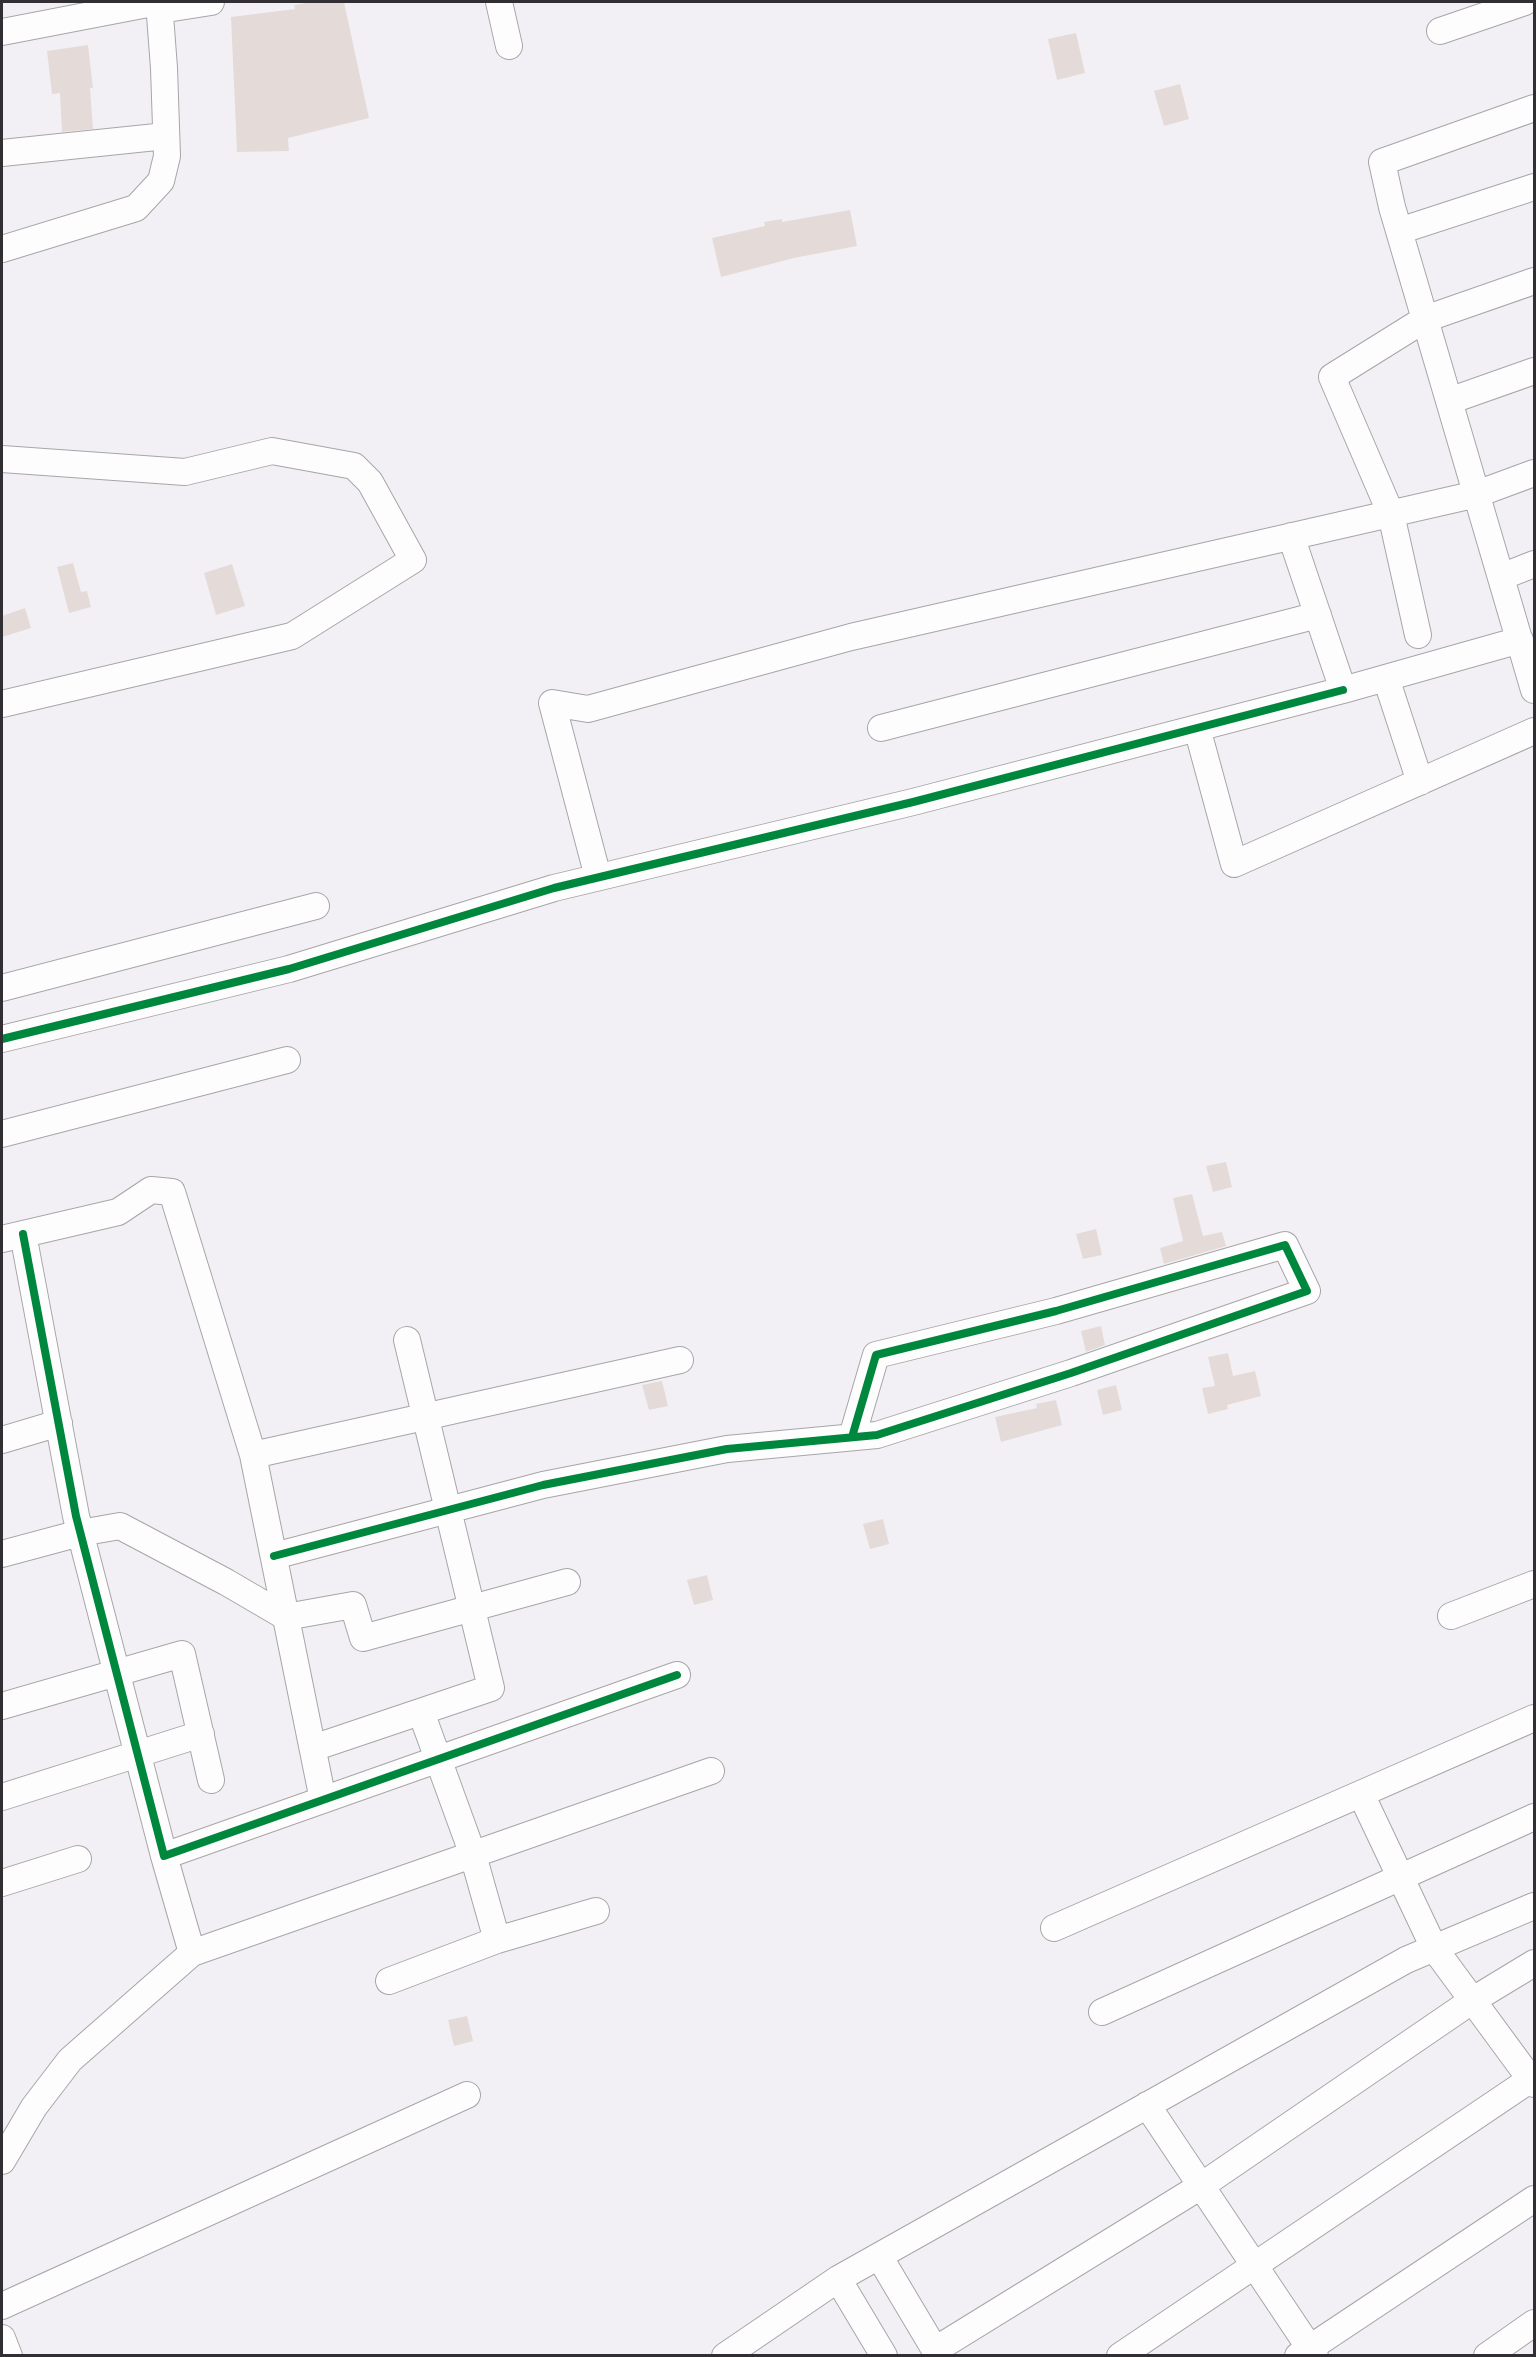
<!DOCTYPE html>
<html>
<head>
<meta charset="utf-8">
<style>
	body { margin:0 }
	#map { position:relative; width:1536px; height:2357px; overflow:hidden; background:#f3f0f5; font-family:"Times New Roman",serif }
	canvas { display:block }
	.frame { position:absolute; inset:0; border:3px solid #312f33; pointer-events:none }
</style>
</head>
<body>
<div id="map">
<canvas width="1536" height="2357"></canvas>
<div class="frame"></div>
</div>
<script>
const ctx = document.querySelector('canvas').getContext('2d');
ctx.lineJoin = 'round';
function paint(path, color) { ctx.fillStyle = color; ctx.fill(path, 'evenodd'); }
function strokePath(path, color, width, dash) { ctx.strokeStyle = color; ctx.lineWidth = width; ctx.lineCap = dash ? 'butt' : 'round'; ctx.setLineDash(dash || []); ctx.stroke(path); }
paint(new Path2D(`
	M312,2H344L369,118L288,138L289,151L237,152L231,17L295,9L294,5Z
	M1076,33L1085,73L1057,80L1048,39Z
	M88,45L93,88H90L93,129L62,132L60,93L52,94L47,51Z
	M1180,84L1189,119L1164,126L1154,91Z
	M850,210L857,246L794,258L721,277L712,238L765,226L764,222L782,219V222Z
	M73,563L81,592L87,591L91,607L69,613L57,567Z
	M232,564L245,606L216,615L204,573Z
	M25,608L31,628L2,637V616Z
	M1226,1162L1232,1187L1213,1192L1206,1166Z
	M1192,1194L1203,1236L1222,1232L1226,1246L1164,1264L1160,1248L1183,1241L1173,1198Z
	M1096,1229L1102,1255L1083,1259L1076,1234Z
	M1101,1326L1105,1345L1086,1352L1081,1331Z
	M1228,1353L1233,1376L1255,1371L1261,1396L1227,1405L1228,1409L1208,1414L1202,1388L1215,1386L1208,1357Z
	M662,1381L668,1406L649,1410L642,1385Z
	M1116,1385L1122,1410L1103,1415L1097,1390Z
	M1056,1400L1062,1425L1001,1442L995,1417L1037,1408L1036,1404Z
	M883,1519L889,1544L870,1549L863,1524Z
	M707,1575L713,1600L694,1605L687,1580Z
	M467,2016L473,2041L454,2046L448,2020Z`), '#e4dbd8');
const minor = new Path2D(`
	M499,2L509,46
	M160,10L211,2
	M1440,31L1525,2
	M2,32L158,2
	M1534,108L1382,162L1392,207L1534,690
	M2,153L166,136
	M1399,231L1534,187
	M2,249L136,208L161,181L167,156L164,68L159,2
	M1449,401L1534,371
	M2,459L185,472L272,451L354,466L370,482L413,560L292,636L2,704
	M1291,536L1343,690L1520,640
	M1501,577L1534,564
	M1418,635L1391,514L1332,377L1425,319L1534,281
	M1386,678L1420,782
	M881,728L1318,615
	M1197,728L1234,864L1534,731
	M598,877L552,703L588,709L851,637L1477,494L1534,473
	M2,988L316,906
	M2,1039L289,969L554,888L913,802L1343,690
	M2,1134L287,1060
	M23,1234L76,1516L164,1856L677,1675
	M2,1239L118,1212L151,1190L172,1192L253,1455L323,1800
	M2,1440L59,1423
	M253,1455L680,1360
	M2,1554L80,1533L120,1526L226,1582L286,1617L353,1605L363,1638L567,1582
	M274,1556L543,1485L727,1449L877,1435L1071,1373L1307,1291L1285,1245L1056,1311L876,1355L852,1437
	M1451,1616L1534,1584
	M2,1706L182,1654L211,1780
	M421,1712L473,1855L497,1940
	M313,1748L491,1688L407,1340
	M1361,1794L1434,1948L1534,2084
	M2,1797L201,1734
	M164,1856L192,1953L711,1771
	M2,1883L78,1859
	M1054,1928L1534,1718
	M389,1981L497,1940L596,1911
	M1102,2012L1534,1817
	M1147,2105L1315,2356
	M2,2161L34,2107L70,2060L192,1953
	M879,2256L935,2350L1201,2186L1473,2000L1534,1963
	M838,2279L884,2356
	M2,2306L467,2095
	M2,2338L9,2356
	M725,2356L838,2279L1406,1960L1534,1906
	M1120,2356L1531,2079
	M1298,2356L1534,2199
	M1487,2356L1534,2323`);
strokePath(minor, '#a7a5a9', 28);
strokePath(minor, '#fdfdfe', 26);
strokePath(new Path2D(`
	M2,1039L289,969L554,888L913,802L1343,690
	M23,1234L76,1516L164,1856L677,1675
	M274,1556L543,1485L727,1449L877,1435L1071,1373L1307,1291L1285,1245L1056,1311L876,1355L852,1437`), '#00873e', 8);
</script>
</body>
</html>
